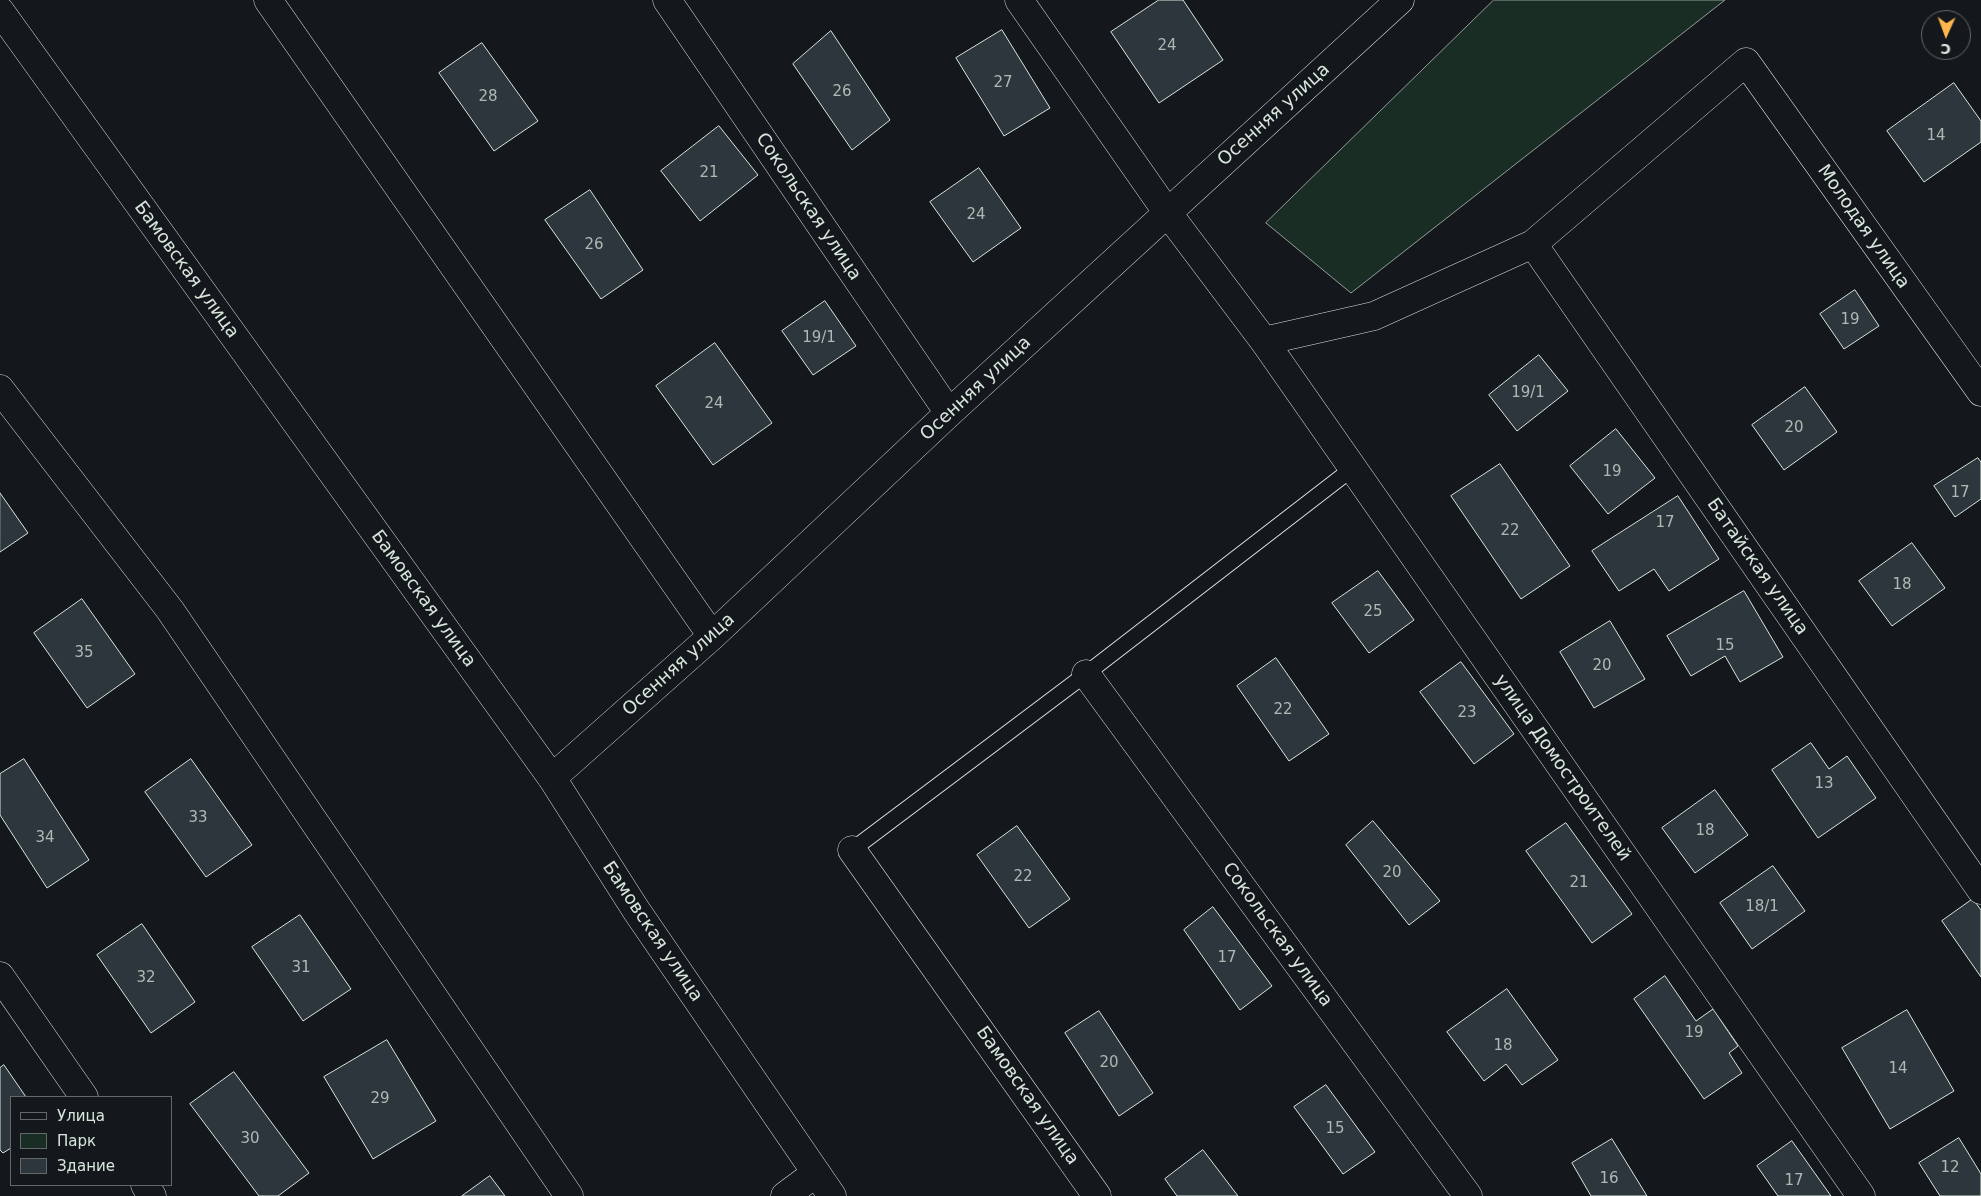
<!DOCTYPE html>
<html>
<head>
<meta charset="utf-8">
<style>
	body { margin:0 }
	#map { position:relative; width:1981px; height:1196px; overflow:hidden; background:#14181c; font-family:"DejaVu Sans",sans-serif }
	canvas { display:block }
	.legend { position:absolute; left:10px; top:1096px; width:162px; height:90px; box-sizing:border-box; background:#14181c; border:1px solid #626a69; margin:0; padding:6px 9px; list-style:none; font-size:15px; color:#d8e6dc }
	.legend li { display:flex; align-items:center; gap:10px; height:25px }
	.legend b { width:25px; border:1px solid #626a69 }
	.north { position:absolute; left:1921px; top:10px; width:50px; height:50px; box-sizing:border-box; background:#14181c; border:1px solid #626a69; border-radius:50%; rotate:182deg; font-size:14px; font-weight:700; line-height:20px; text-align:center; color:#d8e6dc }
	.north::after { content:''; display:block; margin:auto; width:18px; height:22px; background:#ffb74d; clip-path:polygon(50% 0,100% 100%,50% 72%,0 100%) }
</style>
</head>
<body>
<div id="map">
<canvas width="1981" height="1196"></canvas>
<ul class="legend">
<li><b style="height:6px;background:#14181c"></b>Улица</li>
<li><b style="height:14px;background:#1a2d24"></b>Парк</li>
<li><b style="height:14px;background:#2c363c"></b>Здание</li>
</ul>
<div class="north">С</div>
</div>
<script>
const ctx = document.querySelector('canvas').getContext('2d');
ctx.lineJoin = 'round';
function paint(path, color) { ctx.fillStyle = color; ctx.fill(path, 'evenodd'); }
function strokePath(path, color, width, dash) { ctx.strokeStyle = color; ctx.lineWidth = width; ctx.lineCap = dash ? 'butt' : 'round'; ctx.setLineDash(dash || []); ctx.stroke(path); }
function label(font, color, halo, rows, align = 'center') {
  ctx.font = font + ' "DejaVu Sans",sans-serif'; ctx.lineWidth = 4; ctx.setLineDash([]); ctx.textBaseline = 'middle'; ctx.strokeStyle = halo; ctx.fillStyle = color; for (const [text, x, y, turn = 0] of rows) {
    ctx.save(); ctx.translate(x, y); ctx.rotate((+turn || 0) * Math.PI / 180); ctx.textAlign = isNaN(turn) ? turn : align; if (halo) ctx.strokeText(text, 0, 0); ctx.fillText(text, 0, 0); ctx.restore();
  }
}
const green = new Path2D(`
	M1494,0H1725L1351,293L1266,223Z`);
paint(green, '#1a2d24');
strokePath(green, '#939e99', 1);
const building = new Path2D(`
	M1159,0H1183L1223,60L1159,103L1111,32Z
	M1002,30L1050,108L1004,136L956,58Z
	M831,31L890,120L852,150L793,64Z
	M482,43L538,121L494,151L439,73Z
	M1954,83L1981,121V142L1924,182L1887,131Z
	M719,126L758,175L700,221L661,171Z
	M979,168L1021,228L973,262L930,202Z
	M590,190L643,270L601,299L545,220Z
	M1855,290L1879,326L1844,349L1820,314Z
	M825,301L856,346L813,375L782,331Z
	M715,343L772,423L713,465L656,386Z
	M1539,355L1568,391L1517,431L1489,395Z
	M1805,387L1837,432L1784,470L1752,425Z
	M1616,429L1655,478L1608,514L1570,466Z
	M1978,458L1981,462V499L1955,517L1934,486Z
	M1500,464L1570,566L1521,599L1451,496Z
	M0,493L28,533L0,552Z
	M1678,496L1719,559L1669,591L1654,569L1619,591L1592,551Z
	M1912,543L1945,588L1892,626L1859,581Z
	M1378,571L1414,620L1369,653L1332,603Z
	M1744,591L1783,657L1740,682L1725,656L1691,676L1667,636Z
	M82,599L135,674L87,708L34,633Z
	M1610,621L1645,679L1594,708L1560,652Z
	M1276,658L1329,734L1289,761L1237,686Z
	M1461,662L1514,734L1474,764L1420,692Z
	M1811,743L1829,769L1847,756L1876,798L1818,838L1772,770Z
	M24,759L89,860L47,888L0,815V774Z
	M191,759L252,845L206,877L145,792Z
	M1715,790L1748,835L1695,873L1662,828Z
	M1373,821L1440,901L1409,925L1346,845Z
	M1566,823L1632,914L1592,943L1526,851Z
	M1017,826L1070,899L1029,928L977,855Z
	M1773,866L1805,911L1752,949L1720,903Z
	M1973,899L1981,910V977L1942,921Z
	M1213,907L1272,986L1240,1010L1184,930Z
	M300,915L351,989L303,1021L252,947Z
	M142,924L195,1002L151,1033L97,955Z
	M1665,976L1696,1021L1713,1009L1738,1046L1729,1053L1742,1073L1704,1099L1634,999Z
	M1507,989L1558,1060L1522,1085L1506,1064L1484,1081L1447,1032Z
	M1907,1010L1954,1091L1890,1129L1842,1048Z
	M1099,1011L1153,1093L1119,1116L1065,1033Z
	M387,1040L436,1121L373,1159L324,1077Z
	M4,1065L26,1097H11V1148L3,1153L0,1150V1068Z
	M234,1072L309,1173L278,1196H259L190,1104Z
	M1326,1085L1375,1152L1343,1174L1294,1107Z
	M1959,1138L1981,1174V1196H1940L1919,1163Z
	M1612,1139L1647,1196H1591L1572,1163Z
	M1792,1141L1831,1196H1778L1757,1166Z
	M1203,1150L1238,1196H1177L1165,1179Z
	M490,1176L505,1196H462Z`);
paint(building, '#2c363c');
strokePath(building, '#d8e6dc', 1);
const service = new Path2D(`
	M852,850L1086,674L1353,468`);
const minor = new Path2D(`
	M268,0L712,636
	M667,0L949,413
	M1019,0L1167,212L1264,341L1374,316L1533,244L1746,62L1981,392
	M1533,244L1981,890
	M1264,341L1861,1196
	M0,389L170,610L569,1196
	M1086,674L1468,1196
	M552,778L712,636L949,413L1400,0
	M852,850L1097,1196
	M0,976L84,1097
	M145,1185L152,1196
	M785,1196L816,1173`);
const primary = new Path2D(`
	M0,11L552,778L636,910L832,1196`);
strokePath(service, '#d8e6dc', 17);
strokePath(minor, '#d8e6dc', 29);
strokePath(primary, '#d8e6dc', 29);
strokePath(service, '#14181c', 15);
strokePath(minor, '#14181c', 28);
strokePath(primary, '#14181c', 28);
label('15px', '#adbab4', null, [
	["24",1167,46],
	["27",1003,83],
	["26",842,92],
	["28",488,97],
	["14",1936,136],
	["21",709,173],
	["24",976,215],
	["26",594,245],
	["19",1850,320],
	["19/1",819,338],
	["19/1",1528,393],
	["24",714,404],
	["20",1794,428],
	["19",1612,472],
	["17",1960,493],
	["17",1665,523],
	["22",1510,531],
	["18",1902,585],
	["25",1373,612],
	["15",1725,646],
	["35",84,653],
	["20",1602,666],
	["22",1283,710],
	["23",1467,713],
	["13",1824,784],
	["33",198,818],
	["18",1705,831],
	["34",45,838],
	["20",1392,873],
	["22",1023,877],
	["21",1579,883],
	["18/1",1762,907],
	["17",1227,958],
	["31",301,968],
	["32",146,978],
	["19",1694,1033],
	["18",1503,1046],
	["20",1109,1063],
	["14",1898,1069],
	["29",380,1099],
	["15",1335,1129],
	["30",250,1139],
	["12",1950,1168],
	["16",1609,1179],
	["17",1794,1181]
]);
label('18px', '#d8e6dc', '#14181c', [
	["Осенняя улица",1274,115,-42],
	["Сокольская улица",808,207,56],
	["Молодая улица",1863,227,55],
	["Бамовская улица",186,270,54],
	["Осенняя улица",976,389,-43],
	["Батайская улица",1757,567,55],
	["Бамовская улица",423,599,54],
	["Осенняя улица",679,665,-42],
	["улица Домостроителей",1562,768,55],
	["Бамовская улица",652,932,56],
	["Сокольская улица",1277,935,54],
	["Бамовская улица",1027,1096,55]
]);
</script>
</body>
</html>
